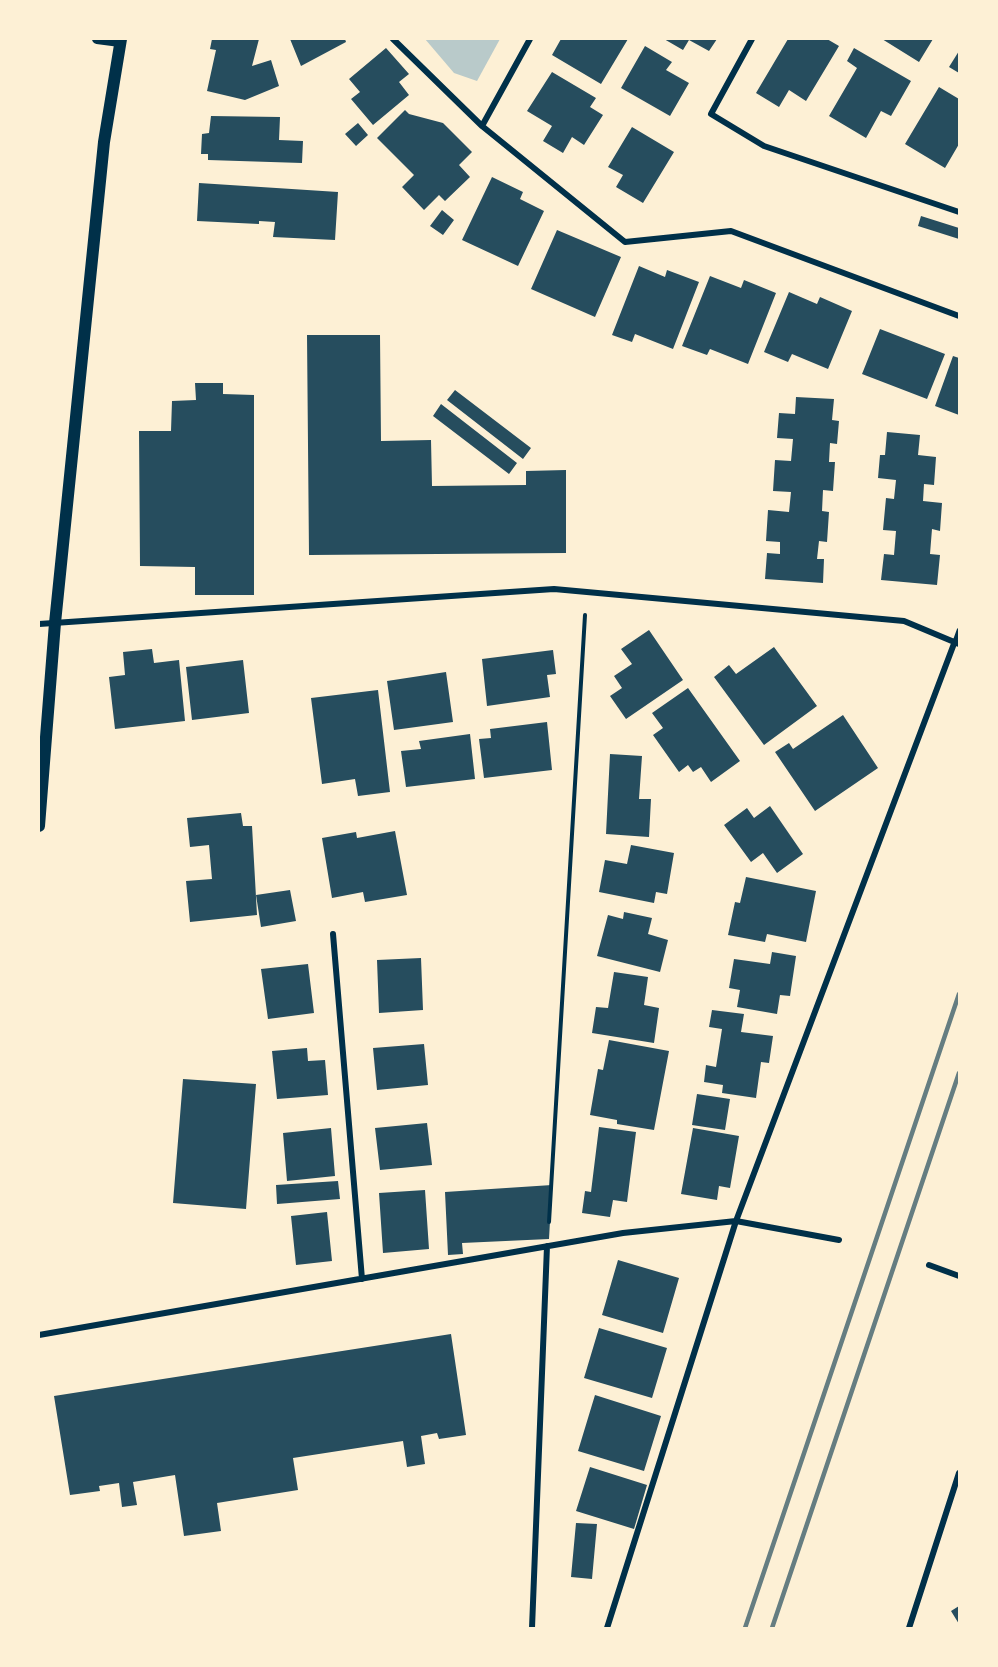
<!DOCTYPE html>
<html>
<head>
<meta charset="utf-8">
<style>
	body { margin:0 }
	#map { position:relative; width:998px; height:1667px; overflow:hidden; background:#fdf0d5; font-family:"Noto Serif",serif }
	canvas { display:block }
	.frame { position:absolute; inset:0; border:40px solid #fdf0d5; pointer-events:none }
</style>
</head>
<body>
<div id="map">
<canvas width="998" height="1667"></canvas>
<div class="frame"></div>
</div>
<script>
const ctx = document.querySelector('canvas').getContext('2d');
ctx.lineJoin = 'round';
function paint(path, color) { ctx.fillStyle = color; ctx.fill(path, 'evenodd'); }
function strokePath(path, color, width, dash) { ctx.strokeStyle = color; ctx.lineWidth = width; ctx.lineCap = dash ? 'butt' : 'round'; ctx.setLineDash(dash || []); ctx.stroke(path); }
paint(new Path2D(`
	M425,39H500L477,81L454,73Z`), '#b9caca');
paint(new Path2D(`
	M212,39H259L252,66L271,60L279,86L245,100L207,91L216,50L210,49Z
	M290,39H345L346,42L301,66Z
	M561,39H628L601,84L552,55Z
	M664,39H717L709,51L689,40L683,50Z
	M788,39H827L839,46L806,101L789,90L779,107L756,93Z
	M882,39H933L919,62Z
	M645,46L672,62L666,70L689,83L670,116L621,88Z
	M386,48L409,74L399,82L409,95L373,125L351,99L360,92L349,79Z
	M854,48L911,81L891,116L881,111L866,138L829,116L857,68L847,61Z
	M959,51V73L949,67Z
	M552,72L596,98L590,107L603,115L584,145L572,137L563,153L543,141L552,126L527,111Z
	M939,87L959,99V144L945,168L905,144Z
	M405,110L409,114L443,123L472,152L459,165L470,177L445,201L439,195L424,210L402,187L414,175L377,138Z
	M211,116L280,117L279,140L303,141L302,163L208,160V154H201L202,134L209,133Z
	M358,123L368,135L356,146L345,134Z
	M632,127L674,152L643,203L616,187L623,175L608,167Z
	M492,177L523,192L520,199L544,211L518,266L462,240Z
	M199,183L338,192L335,240L273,237L275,222L259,221V224L197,221Z
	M442,210L454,220L443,235L430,226Z
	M921,216L959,228V239L918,226Z
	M557,230L621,257L595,317L531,289Z
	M639,266L665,277L667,270L699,282L673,349L635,334L632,342L612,335Z
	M710,276L741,288L744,280L776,293L748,364L710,349L707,355L682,346Z
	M789,292L817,304L820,297L852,311L828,369L792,354L788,362L764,352Z
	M880,329L945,354L927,399L862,374Z
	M307,335H380L381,441L431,440L432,486L526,485V471L566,470V553L309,555Z
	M953,356L959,358V415L935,406Z
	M195,383H223V394L254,395V595H195V567L140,566L139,431H171L172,401L196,400Z
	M455,390L531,448L523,459L447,400Z
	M796,397L834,399L832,420L839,421L837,444L830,443L829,462H835L833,491L823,490L822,511L829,512L827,542L819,541L817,559H824L823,583L765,579L767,553L780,554V542L766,541L768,510L789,512L791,492L773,491L775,460L791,461L793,439L777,438L779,413L795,414Z
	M441,404L517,463L509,474L433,416Z
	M887,432L920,435L918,455L936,457L934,485L924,484L923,501L942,503L940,531L932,529L930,554L940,555L937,585L881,580L884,554L894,555L896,531L883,530L886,498L894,499L896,480L878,478L880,455H885Z
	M649,630L683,680L626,719L610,696L622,688L614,676L632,664L621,649Z
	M774,647L817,706L764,745L714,677L729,665L736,674Z
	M152,649L154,663L179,660L185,721L115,729L109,677L125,675L123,652Z
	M553,650L556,674L547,675L550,697L487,706L482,659Z
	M243,660L249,713L192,720L186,667Z
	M446,672L453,722L394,730L387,681Z
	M688,688L740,761L711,782L701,767L693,772L688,765L679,772L653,735L663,728L652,713Z
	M378,690L390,792L358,796L355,779L322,784L311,698Z
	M843,715L878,768L815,811L775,752L789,743L793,749Z
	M547,722L552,770L484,778L479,739L491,738L490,729Z
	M470,734L475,779L406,787L401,751L421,749L419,741Z
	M610,754L642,756L639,799H651L649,837L606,834Z
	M770,806L803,854L777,873L763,853L751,862L724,825L747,808L754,818Z
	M241,813L243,826H252L257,915L190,922L186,881L212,879L209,845L190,847L187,818Z
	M395,831L407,895L365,902L363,892L332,898L322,838L356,832L357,838Z
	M631,845L674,853L667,894L656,892L654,903L599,892L605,860L627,864Z
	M746,877L816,891L806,942L767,934L765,942L728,935L735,902L740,903Z
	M290,890L296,921L261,927L256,895Z
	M624,912L652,918L648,934L668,940L660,972L597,956L608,915L623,919Z
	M772,952L796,956L790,996L780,995L777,1014L737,1007L740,990L729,988L734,959L770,964Z
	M421,958L423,1010L379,1013L377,960Z
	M308,964L314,1013L268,1019L261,969Z
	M614,972L648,977L644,1005L659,1008L654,1043L592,1033L596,1007L608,1008Z
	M712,1010L744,1014L741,1032L773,1036L769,1063L761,1062L756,1098L722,1093L723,1085L704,1082L706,1065L716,1067L722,1029L709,1027Z
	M609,1040L669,1051L654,1130L617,1124V1120L590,1115L598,1069L603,1070Z
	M424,1044L428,1085L377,1090L373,1048Z
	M307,1048L308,1061L325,1060L328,1095L277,1099L272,1051Z
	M183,1079L256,1084L246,1209L173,1203Z
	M697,1094L730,1099L725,1130L692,1125Z
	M427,1123L432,1165L380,1170L375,1128Z
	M599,1127L636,1132L627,1202L613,1200L610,1217L582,1213L585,1191L591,1192Z
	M331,1128L335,1176L287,1181L283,1133Z
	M693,1128L739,1136L730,1188L719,1186L717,1200L681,1194Z
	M338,1181L340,1199L277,1204L276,1185Z
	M552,1185L549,1239L462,1243L463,1254L448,1255L445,1192Z
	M425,1190L429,1249L383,1253L379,1193Z
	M327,1212L332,1261L296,1265L291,1216Z
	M618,1260L679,1278L663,1333L602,1315Z
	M599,1328L667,1348L652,1398L584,1378Z
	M451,1334L466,1435L439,1439L437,1433L421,1436L425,1464L407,1467L403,1441L293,1458L298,1490L217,1503L221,1531L184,1536L175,1475L133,1482L137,1505L122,1507L119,1483L99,1486L100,1491L70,1495L54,1396Z
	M595,1395L661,1416L644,1471L578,1451Z
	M590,1467L647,1485L634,1529L576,1511Z
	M576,1523L597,1524L592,1579L571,1577Z
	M959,1606V1624L951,1611Z`), '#264d5e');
strokePath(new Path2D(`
	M549,1222L585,615`), '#003049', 4);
strokePath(new Path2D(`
	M955,641L959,630`), '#003049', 4.5);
strokePath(new Path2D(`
	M393,39L482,126L625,242L731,231L959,316
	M752,39L711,114L764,146L959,212
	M482,126L530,39
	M39,624L554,589L904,621L959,644
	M333,934L362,1279
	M929,1265L959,1276
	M39,1335L623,1233L736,1221L839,1240
	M532,1628L547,1246
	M607,1628L736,1221L955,641
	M909,1628L959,1473`), '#003049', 6);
strokePath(new Path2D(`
	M97,39L120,42`), '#003049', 10);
strokePath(new Path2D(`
	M39,826L55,623L104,142L121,39`), '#003049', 12);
strokePath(new Path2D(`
	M745,1628L959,994
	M772,1628L959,1073`), '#657d81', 4.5);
</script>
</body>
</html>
